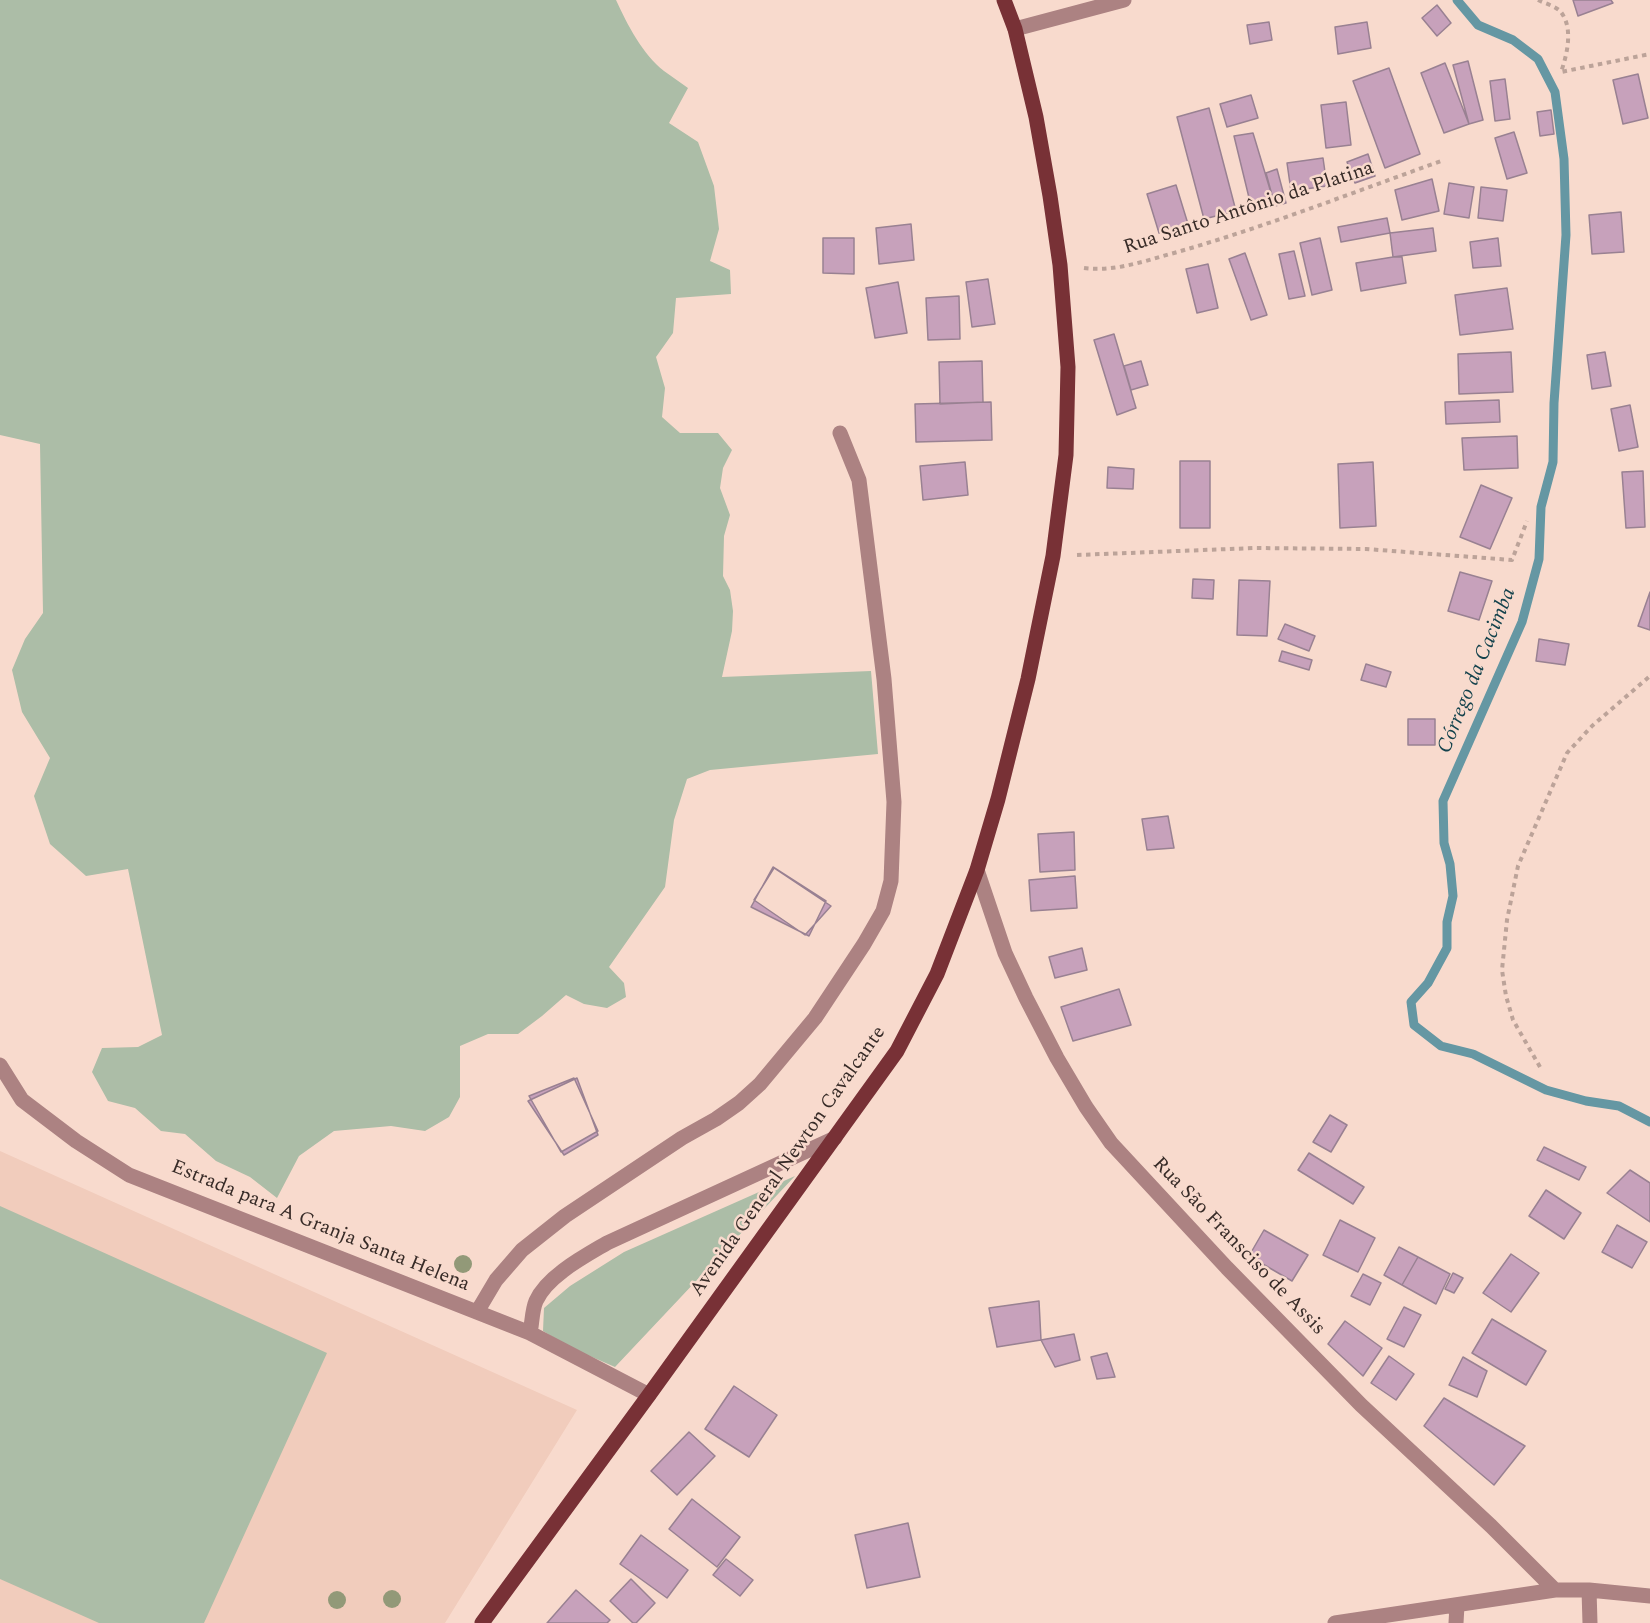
<!DOCTYPE html>
<html>
<head>
<meta charset="utf-8">
<style>
	body { margin:0 }
	canvas { display:block; background:#f8dacd }
</style>
</head>
<body>
<canvas width="1650" height="1623"></canvas>
<script>
const ctx = document.querySelector('canvas').getContext('2d');
ctx.lineJoin = 'round';
function paint(path, color) { ctx.fillStyle = color; ctx.fill(path, 'evenodd'); }
function strokePath(path, color, width, dash) { ctx.strokeStyle = color; ctx.lineWidth = width; ctx.lineCap = dash ? 'butt' : 'round'; ctx.setLineDash(dash || []); ctx.stroke(path); }
function label(font, color, halo, rows, align = 'center') {
  ctx.font = font + ' Spectral,serif'; ctx.lineWidth = 5; ctx.setLineDash([]); ctx.textBaseline = 'middle'; ctx.strokeStyle = halo; ctx.fillStyle = color; for (const [text, x, y, turn = 0] of rows) {
    ctx.save(); ctx.translate(x, y); ctx.rotate((+turn || 0) * Math.PI / 180); ctx.textAlign = isNaN(turn) ? turn : align; if (halo) ctx.strokeText(text, 0, 0); ctx.fillText(text, 0, 0); ctx.restore();
  }
}
paint(new Path2D(`
	M0,1151L577,1410L445,1623H0Z`), '#f1ccbc');
paint(new Path2D(`
	M0,0H616C627,24 643,55 664,71C672,77 680,82 688,88L669,123L698,142L714,186L719,229L710,261L730,270L731,294L676,298L673,333L656,357L665,388L662,417L680,433H718L732,450L723,468L720,488L730,515L724,536L723,576L730,590L733,611L732,631L722,677L871,671L878,754L710,770L687,779L674,820L665,887L609,967L624,983L626,997L607,1008L584,1004L566,995L542,1016L518,1034H488L460,1046V1097L449,1117L425,1131L391,1126L334,1131L299,1156L277,1198L250,1177L216,1161L185,1134L161,1131L135,1108L108,1101L92,1072L102,1048L138,1047L162,1035L128,869L86,876L50,844L34,796L50,758L22,712L12,670L25,639L43,613L40,444L0,435Z
	M795,1176L615,1367L569,1347L543,1331L544,1308L570,1286L624,1252Z
	M0,1206L327,1353L204,1623H99L0,1579Z`), '#acbda7');
strokePath(new Path2D(`
	M1457,0L1478,25L1513,40L1538,59L1555,92L1564,159L1566,235L1554,403L1553,462L1541,507L1539,559L1522,622L1443,801L1444,843L1450,864L1453,896L1447,922V948L1428,983L1411,1002L1414,1025L1441,1046L1473,1054L1546,1090L1586,1101L1619,1106L1650,1122`), '#6597a3', 9);
const building = new Path2D(`
	M1573,0H1611L1613,3L1578,16Z
	M1437,5L1451,23L1437,36L1422,18Z
	M1269,22L1272,40L1250,44L1247,25Z
	M1367,22L1371,48L1338,54L1335,27Z
	M1468,61L1483,120L1469,124L1453,65Z
	M1445,63L1469,124L1444,133L1421,73Z
	M1389,68L1420,154L1385,168L1353,81Z
	M1638,74L1648,118L1623,124L1613,80Z
	M1505,79L1510,119L1495,121L1490,81Z
	M1251,95L1258,118L1227,127L1220,104Z
	M1346,102L1351,145L1326,148L1321,105Z
	M1209,108L1236,211L1204,219L1177,117Z
	M1551,110L1554,134L1540,136L1537,112Z
	M1514,132L1527,173L1507,179L1495,138Z
	M1253,133L1275,206L1252,210L1234,136Z
	M1368,154L1375,176L1355,183L1347,162Z
	M1323,158L1327,186L1291,191L1287,163Z
	M1277,169L1286,203L1275,206L1266,173Z
	M1432,179L1439,211L1402,220L1395,190Z
	M1449,183L1474,187L1469,218L1444,214Z
	M1176,185L1188,224L1159,233L1147,194Z
	M1481,187L1507,190L1503,221L1478,218Z
	M1621,212L1624,252L1592,254L1589,215Z
	M1387,218L1390,233L1341,242L1338,227Z
	M911,224L914,260L879,264L876,228Z
	M1433,228L1436,251L1393,257L1390,233Z
	M823,238H854V274L823,273Z
	M1320,238L1332,290L1312,295L1300,243Z
	M1498,238L1501,266L1473,268L1470,242Z
	M1294,251L1305,296L1289,299L1279,254Z
	M1245,253L1267,315L1251,320L1229,259Z
	M1393,257H1402L1406,283L1361,291L1356,263Z
	M1208,264L1218,308L1197,313L1186,269Z
	M988,279L995,324L972,327L966,282Z
	M898,282L907,333L875,338L866,288Z
	M1507,288L1513,329L1460,335L1455,295Z
	M959,296L960,339L928,340L926,298Z
	M1114,334L1136,408L1117,415L1094,340Z
	M1511,352L1513,392L1459,394L1458,354Z
	M1605,352L1611,386L1592,389L1587,355Z
	M982,361L983,402L940,404L939,362Z
	M1141,361L1148,385L1131,390L1124,366Z
	M1499,400L1500,422L1446,424L1445,402Z
	M991,402L992,440L916,442L915,404Z
	M1630,405L1638,447L1619,451L1611,409Z
	M1517,436L1518,468L1464,470L1462,438Z
	M1180,461H1210V528H1180Z
	M965,462L968,495L923,500L920,466Z
	M1373,462L1376,526L1340,528L1338,464Z
	M1108,467L1134,469L1133,489L1107,488Z
	M1643,471L1645,527L1626,528L1622,472Z
	M1481,485L1512,498L1490,549L1460,537Z
	M1460,572L1492,581L1479,620L1448,611Z
	M1193,579L1214,580L1213,599L1192,598Z
	M1239,580L1270,581L1267,636L1237,635Z
	M1650,592V630L1638,626Z
	M1285,624L1315,636L1309,651L1278,639Z
	M1539,639L1569,644L1565,665L1536,661Z
	M1282,651L1312,660L1309,670L1279,661Z
	M1366,664L1391,672L1386,687L1361,680Z
	M1408,719H1435V745H1408Z
	M1168,816L1174,848L1147,850L1142,819Z
	M1074,832L1075,870L1040,872L1038,834Z
	M773,867L826,901L809,936L751,907Z
	M774,868L831,906L805,935L754,900Z
	M1075,876L1077,908L1031,911L1029,880Z
	M1082,948L1087,970L1055,978L1049,957Z
	M1119,989L1131,1025L1073,1041L1061,1007Z
	M574,1078L598,1131L561,1152L529,1096Z
	M577,1078L598,1135L564,1155L528,1101Z
	M1330,1115L1347,1125L1331,1152L1313,1142Z
	M1544,1147L1586,1167L1579,1180L1537,1160Z
	M1309,1153L1364,1187L1353,1204L1298,1170Z
	M1630,1170L1650,1183V1222L1607,1193Z
	M1546,1190L1581,1213L1564,1239L1529,1216Z
	M1340,1220L1375,1238L1358,1272L1323,1255Z
	M1617,1225L1647,1242L1632,1268L1602,1252Z
	M1264,1230L1308,1255L1292,1281L1249,1256Z
	M1399,1247L1418,1257L1402,1285L1384,1275Z
	M1511,1254L1539,1273L1511,1312L1483,1293Z
	M1418,1257L1450,1274L1436,1304L1402,1285Z
	M1453,1273L1463,1278L1454,1293L1445,1289Z
	M1363,1274L1381,1283L1370,1305L1351,1296Z
	M1039,1301L1041,1340L997,1347L989,1308Z
	M1404,1307L1421,1315L1404,1347L1387,1339Z
	M1492,1319L1546,1351L1526,1385L1472,1353Z
	M1345,1321L1382,1348L1363,1376L1328,1344Z
	M1074,1334L1080,1360L1055,1367L1041,1340Z
	M1107,1353L1115,1377L1097,1379L1091,1357Z
	M1389,1356L1414,1374L1396,1400L1371,1383Z
	M1463,1357L1487,1371L1477,1397L1449,1385Z
	M734,1386L777,1415L749,1457L705,1429Z
	M1444,1398L1525,1446L1494,1485L1424,1426Z
	M689,1432L715,1456L677,1495L651,1471Z
	M692,1499L740,1537L717,1567L669,1529Z
	M908,1523L920,1577L867,1588L855,1535Z
	M641,1535L688,1570L667,1598L620,1564Z
	M726,1559L753,1580L740,1596L713,1575Z
	M631,1579L655,1603L636,1623H633L610,1601Z
	M576,1590L610,1620L607,1623H547Z`);
paint(building, '#c7a1bb');
strokePath(building, '#998192', 1.5);
strokePath(new Path2D(`
	M1538,0C1544,3 1555,6 1560,11C1574,27 1567,55 1561,72L1650,54
	M1084,268C1115,272 1144,261 1174,253C1265,227 1354,192 1444,160
	M1077,555L1255,548L1366,549L1512,560L1527,521
	M1540,1067L1513,1020L1506,996L1502,970L1507,920L1518,866L1567,753L1592,726L1650,676`), '#bca399', 4, [4.5, 4.5]);
strokePath(new Path2D(`
	M1015,29L1124,0
	M977,870L1005,953L1026,998L1057,1058L1086,1107L1111,1143L1227,1268L1361,1405L1491,1526L1555,1590
	M0,1065L22,1100L76,1141L129,1175L530,1333L649,1395
	M477,1312L496,1280L522,1250L565,1216L682,1138L716,1119L739,1103L760,1084L815,1018L864,944L883,911L891,881L894,802L884,679L859,480L840,433
	M530,1333C532,1324 532,1310 536,1301C547,1276 585,1256 607,1243L835,1138
	M1589,1590L1590,1623
	M1335,1623L1555,1590H1589L1650,1596
	M1456,1623L1457,1605`), '#ac8282', 15);
strokePath(new Path2D(`
	M482,1623L649,1395L897,1051L937,974L977,870L998,799L1028,679L1053,556L1066,455L1068,367L1060,265L1050,196L1036,117L1015,29L1004,0`), '#783136', 15);
ctx.fillStyle = '#929978';
for (const [x, y] of [
	[463,1264],
	[392,1599],
	[337,1600]
]) { ctx.beginPath(); ctx.arc(x, y, 9, 0, 2 * Math.PI); ctx.fill(); }
label('20px', '#372b27', '#f8dacd', [
	["Rua Santo Antônio da Platina",1249,209,-18],
	["Avenida General Newton Cavalcante",789,1162,-55],
	["Estrada para A Granja Santa Helena",320,1227,22],
	["Rua São Fransciso de Assis",1238,1247,46]
]);
label('italic 21px', '#15434d', '#f8dacd', [
	["Córrego da Cacimba",1478,671,-68]
]);
</script>
</body>
</html>
